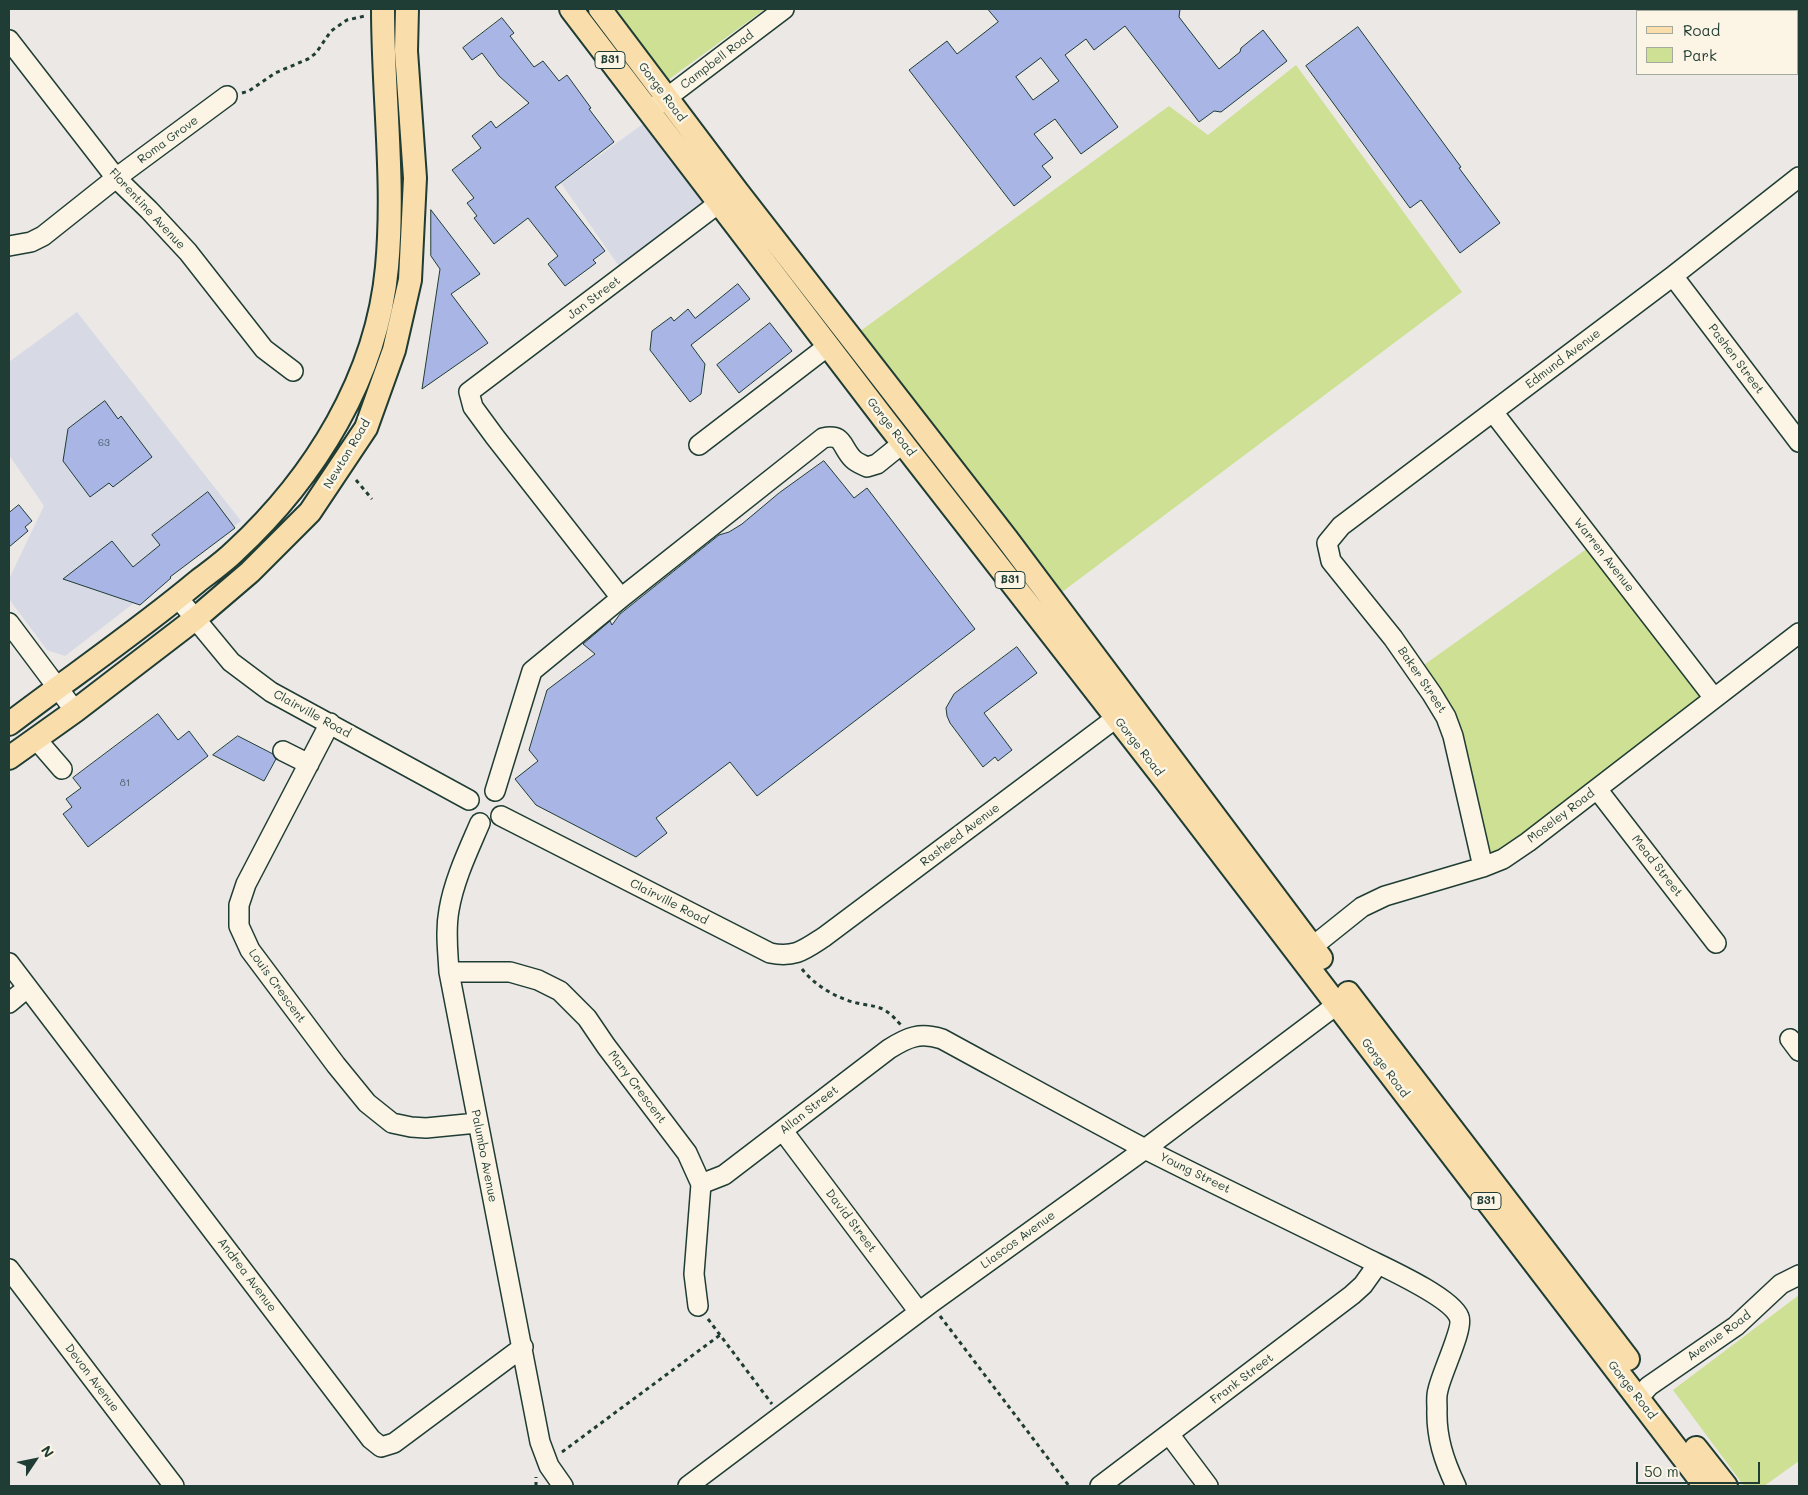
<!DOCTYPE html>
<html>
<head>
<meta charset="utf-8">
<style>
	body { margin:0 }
	#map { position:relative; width:1808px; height:1495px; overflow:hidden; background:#ebe8e5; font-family:Mali,sans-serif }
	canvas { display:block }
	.frame { position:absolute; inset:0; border:10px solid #1f3d34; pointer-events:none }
	.legend { position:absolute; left:1636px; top:10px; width:162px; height:65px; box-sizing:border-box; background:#fcf5e5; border:1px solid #a4ab9e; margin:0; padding:6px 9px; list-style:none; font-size:15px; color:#1f3d34 }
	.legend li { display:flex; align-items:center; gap:10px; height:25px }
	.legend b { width:25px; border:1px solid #a4ab9e }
	.north { position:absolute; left:10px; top:1435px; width:50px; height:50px; -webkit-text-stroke:4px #fcf5e5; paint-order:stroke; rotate:56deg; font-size:14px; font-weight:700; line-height:20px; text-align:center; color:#1f3d34 }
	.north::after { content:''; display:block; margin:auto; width:18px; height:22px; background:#1f3d34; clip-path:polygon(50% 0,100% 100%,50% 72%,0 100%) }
	.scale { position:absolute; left:1636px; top:1462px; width:124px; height:22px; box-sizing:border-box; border:2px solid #1f3d34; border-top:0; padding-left:6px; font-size:15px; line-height:18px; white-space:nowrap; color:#1f3d34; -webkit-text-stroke:4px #fcf5e5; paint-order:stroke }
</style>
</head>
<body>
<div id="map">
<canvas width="1808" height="1495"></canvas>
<div class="frame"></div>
<ul class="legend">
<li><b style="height:6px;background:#f9deab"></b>Road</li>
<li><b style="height:14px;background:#cee094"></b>Park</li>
</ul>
<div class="north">N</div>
<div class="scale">50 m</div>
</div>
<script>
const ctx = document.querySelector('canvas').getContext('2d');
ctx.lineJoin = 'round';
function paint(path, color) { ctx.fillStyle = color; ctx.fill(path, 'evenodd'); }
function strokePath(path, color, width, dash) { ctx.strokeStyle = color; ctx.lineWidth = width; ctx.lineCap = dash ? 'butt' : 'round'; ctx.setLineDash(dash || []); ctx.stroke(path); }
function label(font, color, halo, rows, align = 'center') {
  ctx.font = font + ' Mali,sans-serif'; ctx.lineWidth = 5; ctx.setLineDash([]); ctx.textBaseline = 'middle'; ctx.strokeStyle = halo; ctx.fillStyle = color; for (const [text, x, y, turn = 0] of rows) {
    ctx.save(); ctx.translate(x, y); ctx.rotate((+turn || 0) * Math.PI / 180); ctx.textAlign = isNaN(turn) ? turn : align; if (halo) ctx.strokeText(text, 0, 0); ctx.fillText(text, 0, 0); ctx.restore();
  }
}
paint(new Path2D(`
	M650,119L711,203L621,269L561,183Z
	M77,312L241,521L65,656L47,650L9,599V579L44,506L9,455V362Z`), '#d7d9e5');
paint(new Path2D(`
	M612,9H765L668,80Z
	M1296,65L1462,292L1058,595L859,332L1169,106L1208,135Z
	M1588,548L1705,696L1531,832L1487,857L1421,667Z
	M1799,1295V1461L1764,1486H1744L1673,1390Z`), '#cee094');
const building = new Path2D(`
	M988,9H1180L1179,17L1219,69L1240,52L1241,48L1263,30L1287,61L1221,112L1214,111L1199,122L1125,26L1094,50L1086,39L1065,55L1118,127L1081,154L1055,119L1034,134L1053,158L1042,166L1051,177L1014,206L909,70L947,41L957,54L998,22ZM1041,58L1059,81L1033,100L1016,77Z
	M502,18L514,33L510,36L534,67L543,61L559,81L567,75L591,108L589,109L614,142L555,187L605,251L593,260L596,263L565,286L548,264L558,256L528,218L494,244L474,218L477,216L467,203L474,198L452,170L481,148L472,136L491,121L496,128L529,103L499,76L482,53L472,60L463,48Z
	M1358,27L1461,167L1459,168L1500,223L1460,253L1421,200L1410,208L1306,66Z
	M431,210L480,274L451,294L488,343L422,389L440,269L431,256Z
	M738,284L750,299L691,345L705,364L701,394L690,402L650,350L652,331L671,317L674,321L688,309L695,318Z
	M770,323L792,351L739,393L717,365Z
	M105,401L118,419L121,416L152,457L113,487L109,483L90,497L63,461L68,429Z
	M824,461L854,498L867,488L975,629L757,796L730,762L656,818L667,833L636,857L536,805L515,779L538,761L529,750L547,690L595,654L583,644L610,621L612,625L620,614L719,535L729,532L742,524L779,493Z
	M208,492L235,528L170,577L171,578L140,605L63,579L112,541L133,567L160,545L152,535Z
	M19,505L32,521L25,527L28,531L9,547V513Z
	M1017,647L1037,673L984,713L1012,750L998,761L995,757L983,767L950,723L947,716L946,708L954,694Z
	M158,714L178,740L189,731L208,756L88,847L63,814L72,807L66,799L81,788L73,778Z
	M238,736L273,754L276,759L264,781L213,755Z`);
paint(building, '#a9b5e5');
strokePath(building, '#1f3d34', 1);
const minor = new Path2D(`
	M9,40L116,178L149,210L188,252L264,349L293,371
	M656,106L784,9
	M9,246L31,242L43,236L116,178L227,96
	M1673,276L1799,442
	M1493,412L1714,698
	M699,445L828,346
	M178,598L231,662L271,692L469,800
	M621,598L495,437L473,407L469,392L719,203
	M9,623L75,711
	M330,723L246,884L239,905V926L250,950L336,1065L367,1103L392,1123L411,1127L426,1128L477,1123
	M36,739L62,769
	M283,751L309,764
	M1597,789L1716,943
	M495,791L532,671L621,598L823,438C844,433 841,447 853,459C857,463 863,465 867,467L877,464L903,443
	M501,816L770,953C795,958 804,950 824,937L1128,709
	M480,823C468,851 454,880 449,910C445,931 448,952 449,972L540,1442L549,1466L563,1486
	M1483,867L1453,736L1446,717L1432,694L1393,638L1331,561L1327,543L1341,526L1673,276L1799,177
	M1302,955L1362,907L1385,896L1483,867L1503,859L1528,842L1799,633
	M9,963L371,1439L381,1447L394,1443L523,1347
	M449,972H510L538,980L560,991L587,1018L606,1046L687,1153L701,1184L694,1274L698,1306
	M9,1003L27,988
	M1790,1039L1799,1051
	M783,1131L919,1312
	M701,1184L724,1175L889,1049C908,1037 920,1032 942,1039C1010,1076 1077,1113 1145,1149C1218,1186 1292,1221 1366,1258C1386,1268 1451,1297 1459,1317C1464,1328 1441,1374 1438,1390C1436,1396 1437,1402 1437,1409C1436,1437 1444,1461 1456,1486
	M9,1269L174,1486
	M1638,1398L1649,1386L1736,1326L1781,1284L1799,1275
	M1169,1434L1208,1486
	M688,1486L931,1303L1145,1149L1347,997
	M1100,1486L1352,1295L1363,1285L1378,1264`);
const major = new Path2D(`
	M571,9L884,419L1165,780L1705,1486
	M600,9L737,191L1007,539L1321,958
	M9,724C72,676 137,632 198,581C211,571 224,562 235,551C315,477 377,377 387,267C395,181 383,95 383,9
	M9,758L75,711L195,619L250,572L310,512L366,428L394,350L410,280L415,178L406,51L407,9
	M1348,993L1628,1359
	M1696,1448L1726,1486`);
strokePath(minor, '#1f3d34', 22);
strokePath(major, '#1f3d34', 26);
strokePath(new Path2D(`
	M242,93L249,91L275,73L308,59L316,53L331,31L347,20L365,16
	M356,480L372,499
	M802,969C814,985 838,999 857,1003C869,1006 880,1005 890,1014C894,1017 897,1021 901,1025
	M940,1316L1069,1486
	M708,1319L772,1404
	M562,1452L720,1335
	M536,1486V1477`), '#1f3d34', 3, [4, 4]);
strokePath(minor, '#fcf5e5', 19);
strokePath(major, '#f9deab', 22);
label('10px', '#425b60', null, [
	["63",104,443],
	["81",125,783]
]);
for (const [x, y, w] of [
	[610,60,30],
	[1010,580,30],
	[1486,1201,30]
]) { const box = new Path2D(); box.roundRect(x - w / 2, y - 8.5, w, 17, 4); ctx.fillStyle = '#fcf5e5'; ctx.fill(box); strokePath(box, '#1f3d34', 1); }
label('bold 11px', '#1f3d34', null, [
	["B31",610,60],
	["B31",1010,580],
	["B31",1486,1201]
]);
label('12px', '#1f3d34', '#fcf5e5', [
	["Campbell Road",717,60,-37],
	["Gorge Road",662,92,53],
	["Roma Grove",168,140,-36],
	["Florentine Avenue",147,209,47],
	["Jan Street",594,298,-37],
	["Edmund Avenue",1563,359,-37],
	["Pashen Street",1736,359,53],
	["Gorge Road",891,427,52],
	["Newton Road",347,454,-59],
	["Warren Avenue",1604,555,52],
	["Baker Street",1422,680,56],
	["Clairville Road",312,714,29],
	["Gorge Road",1139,747,52],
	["Moseley Road",1561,816,-37],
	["Rasheed Avenue",960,835,-37],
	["Mead Street",1657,866,52],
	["Clairville Road",669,902,27],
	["Louis Crescent",277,986,54],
	["Gorge Road",1385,1068,53],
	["Mary Crescent",637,1087,53],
	["Allan Street",809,1110,-38],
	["Palumbo Avenue",484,1156,79],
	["Young Street",1195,1173,26],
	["David Street",851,1221,53],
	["Liascos Avenue",1018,1240,-36],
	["Andrea Avenue",247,1275,53],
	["Avenue Road",1719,1336,-36],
	["Devon Avenue",92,1378,53],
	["Frank Street",1242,1379,-37],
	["Gorge Road",1632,1390,52]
]);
</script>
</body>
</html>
